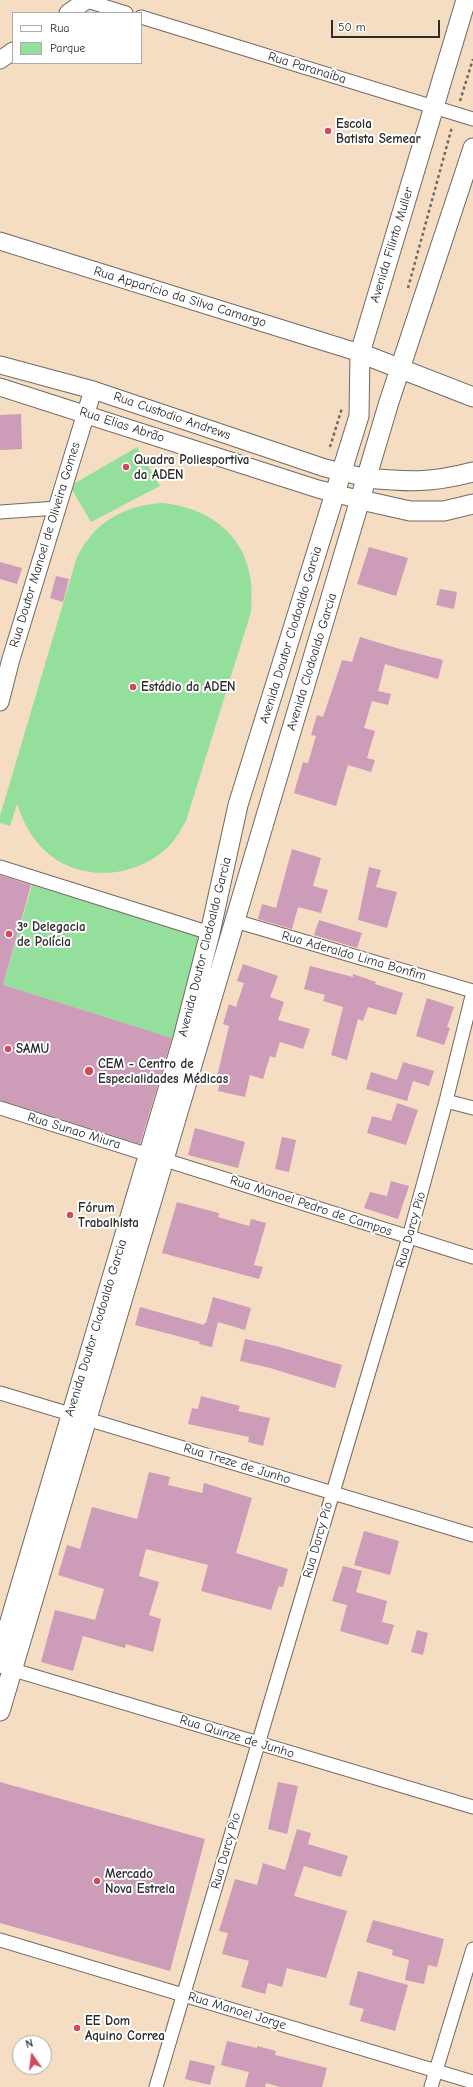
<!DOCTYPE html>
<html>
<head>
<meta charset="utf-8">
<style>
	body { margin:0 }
	#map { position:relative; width:473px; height:2087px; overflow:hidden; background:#f4ddc3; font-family:"Comic Neue",sans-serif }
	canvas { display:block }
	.legend { position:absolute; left:12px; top:12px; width:130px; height:52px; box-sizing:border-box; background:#fff; border:1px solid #aaa; margin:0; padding:5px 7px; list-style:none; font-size:12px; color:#2b2b2b }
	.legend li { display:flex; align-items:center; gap:8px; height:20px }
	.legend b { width:20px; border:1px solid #aaa }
	.north { position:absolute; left:12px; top:2035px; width:40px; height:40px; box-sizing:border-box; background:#fff; border:1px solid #aaa; border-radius:50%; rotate:346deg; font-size:11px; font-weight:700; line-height:16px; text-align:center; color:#2b2b2b }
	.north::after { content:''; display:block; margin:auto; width:14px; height:18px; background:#d1495b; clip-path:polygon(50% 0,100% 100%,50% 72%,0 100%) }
	.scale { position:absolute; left:331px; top:20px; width:109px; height:18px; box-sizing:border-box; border:2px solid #2b2b2b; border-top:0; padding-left:5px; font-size:12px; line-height:14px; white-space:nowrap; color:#2b2b2b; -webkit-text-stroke:3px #fff; paint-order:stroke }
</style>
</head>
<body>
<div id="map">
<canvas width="473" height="2087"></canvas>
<ul class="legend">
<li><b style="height:5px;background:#fff"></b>Rua</li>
<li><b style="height:11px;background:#94df9c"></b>Parque</li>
</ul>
<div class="north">N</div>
<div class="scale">50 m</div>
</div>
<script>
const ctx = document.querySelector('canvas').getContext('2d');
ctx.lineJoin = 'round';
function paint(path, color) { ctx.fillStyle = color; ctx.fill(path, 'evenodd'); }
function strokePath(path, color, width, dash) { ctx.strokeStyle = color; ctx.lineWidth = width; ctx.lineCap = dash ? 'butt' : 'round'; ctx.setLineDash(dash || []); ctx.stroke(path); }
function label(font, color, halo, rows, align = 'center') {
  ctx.font = font + ' "Comic Neue",sans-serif'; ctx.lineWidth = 4; ctx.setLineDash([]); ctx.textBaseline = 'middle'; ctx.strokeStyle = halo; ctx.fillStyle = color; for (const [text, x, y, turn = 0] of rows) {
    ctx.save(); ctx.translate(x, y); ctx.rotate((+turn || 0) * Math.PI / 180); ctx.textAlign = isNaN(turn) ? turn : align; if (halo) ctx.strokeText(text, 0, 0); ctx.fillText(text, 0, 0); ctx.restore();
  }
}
paint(new Path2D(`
	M137,447L160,486L91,522L70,486Z
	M163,503C224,510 258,550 251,612L186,821C181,829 176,839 169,846C133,882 69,883 37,842C27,830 22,818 17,804L10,826L0,823V816L76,560C92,523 124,505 163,503Z
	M32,885L192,932L204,937L178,1040L3,985Z`), '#94df9c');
paint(new Path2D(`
	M21,414L22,449L0,450V415Z
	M369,547L408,558L396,596L357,584Z
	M0,562L22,568L17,584L0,579Z
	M56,576L69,579L63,602L50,598Z
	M440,589L457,592L454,609L436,605Z
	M360,637L400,649L443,660L438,679L385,664L378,691L391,694L388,705L372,701L364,728L375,731L367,758L375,760L371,772L348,765L336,806L294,793L303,762L308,763L316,736L311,735L317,715L323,717L342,660L352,662Z
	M292,849L321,858L313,886L328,890L321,913L298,907L292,929L258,919L262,904L276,908Z
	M369,867L381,870L376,887L397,892L387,928L358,920Z
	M0,875L31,885L3,985L0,984Z
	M319,920L362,933L357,948L314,935Z
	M243,964L278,976L270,997L284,1002L278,1020L310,1029L303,1049L280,1042L275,1058L270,1056L263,1079L250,1075L245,1097L218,1091L220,1082L216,1081L229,1026L223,1024L229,1004L236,1007L244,983L237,981Z
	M310,966L353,977V974L376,982L375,984L403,993L396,1015L368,1007L363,1021L358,1019L347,1060L331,1055L343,1007L323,1001L325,995L304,989Z
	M0,984L172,1038L140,1144L0,1100Z
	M427,998L454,1007L447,1027L450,1028L444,1045L416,1036Z
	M403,1062L434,1071L429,1086L413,1081L407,1101L366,1089L371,1072L397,1080Z
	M397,1103L418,1110L406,1145L367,1133L372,1116L391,1121Z
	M195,1128L245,1142L238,1168L188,1155Z
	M282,1137L296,1140L289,1172L275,1169Z
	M391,1181L409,1186L398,1219L364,1208L370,1192L387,1196Z
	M177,1202L219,1213L218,1217L249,1226L251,1219L266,1223L254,1265L263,1267L259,1279L162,1253Z
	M213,1297L251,1308L245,1330L218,1322L212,1347L199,1344L200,1342L135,1325L140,1307L204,1325V1323H206Z
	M245,1339L276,1346L342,1365L335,1388L270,1368L240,1361Z
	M201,1396L240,1406L238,1411L270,1418L263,1446L248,1442L249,1437L188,1424L192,1408L198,1409Z
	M149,1472L170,1477L168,1485L202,1493L204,1483L252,1498L236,1553L288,1569L283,1587L279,1586L271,1610L201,1591L208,1565L146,1549L139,1576L159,1582L149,1615L161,1619L153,1652L126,1644L125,1648L83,1636L73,1671L41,1662L55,1610L95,1620L104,1589L58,1575L67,1545L80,1549L92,1507L137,1519Z
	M364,1531L399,1541L390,1575L354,1565Z
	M343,1566L362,1571L356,1592L387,1601L382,1622L394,1625L388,1645L340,1631L347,1605L332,1601Z
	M417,1630L428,1633L423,1655L411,1652Z
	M0,1782L205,1839L170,1971L0,1923Z
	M278,1782L298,1786L287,1834L268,1829Z
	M297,1829L311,1833L308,1844L348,1856L341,1877L304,1866L294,1896L347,1911L326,1978L287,1968L282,1987L268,1983L265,1994L241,1987L249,1961L222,1954L228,1933L219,1931L235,1879L257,1885L263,1863L285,1870Z
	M373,1920L444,1939L437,1967L428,1965L424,1984L405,1980L409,1960L392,1955L393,1950L366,1942Z
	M358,1971L408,1985L395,2031L360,2021L364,2009L349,2005Z
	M227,2041L257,2048V2046L276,2051L275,2055L327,2068L322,2087H280L266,2083L265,2087H245L249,2072L221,2065Z
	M190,2060L215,2066L210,2085L185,2079Z`), '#cc9cb8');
const minor = new Path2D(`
	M84,0L126,13
	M141,17L473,119
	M0,512L57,508
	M0,867L210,933
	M235,921L473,991
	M446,1101L473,1108
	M0,1108L473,1257
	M0,1393L473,1535
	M0,1666L473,1807
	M0,1940L473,2082
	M156,2087L409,1237L446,1101L473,992
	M431,2087L473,1949`);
const tertiary = new Path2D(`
	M68,13L87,0
	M0,60L13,51
	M0,241L360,353
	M0,365L93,390L325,468L367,478
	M0,387L318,489L361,500
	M0,702L11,659L93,390`);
const secondary = new Path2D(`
	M360,353L473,397
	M367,478C408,482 432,483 473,472
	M361,500L410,511H444L473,504
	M0,1655L182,1042L210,933L238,805L359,416L360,353L466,0
	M0,1711L389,402L473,148`);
strokePath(minor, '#716960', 15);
strokePath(tertiary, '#716960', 19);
strokePath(secondary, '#716960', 21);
strokePath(new Path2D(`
	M460,101L473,59
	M408,288L452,127
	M330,447L342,408`), '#716960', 2.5, [3, 3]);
strokePath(minor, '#fff', 13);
strokePath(tertiary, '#fff', 17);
strokePath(secondary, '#fff', 19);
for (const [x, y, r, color] of [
	[328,131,4,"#d1495b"],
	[126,467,4,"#d1495b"],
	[133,687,4,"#d1495b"],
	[9,934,4,"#d1495b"],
	[8,1049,4,"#d1495b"],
	[89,1071,5,"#d1495b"],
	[70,1215,4,"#d1495b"],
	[97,1881,4,"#d1495b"],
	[77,2028,4,"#d1495b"]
]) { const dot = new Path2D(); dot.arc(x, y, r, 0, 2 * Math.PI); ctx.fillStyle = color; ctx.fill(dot); strokePath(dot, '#fff', 1.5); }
label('13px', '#2b2b2b', '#fff', [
	["Rua Paranaíba",307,68,17],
	["Avenida Filinto Muller",392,245,-73],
	["Rua Apparício da Silva Camargo",180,297,17],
	["Rua Custodio Andrews",172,416,19],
	["Rua Elias Abrão",122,425,18],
	["Rua Doutor Manoel de Oliveira Gomes",45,545,-73],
	["Avenida Doutor Clodoaldo Garcia",291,635,-73],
	["Avenida Clodoaldo Garcia",312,662,-73],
	["Avenida Doutor Clodoaldo Garcia",205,947,-76],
	["Rua Aderaldo Lima Bonfim",354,956,16],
	["Rua Sunao Miura",74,1131,17],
	["Rua Manoel Pedro de Campos",311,1206,18],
	["Rua Darcy Pio",411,1230,-74],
	["Avenida Doutor Clodoaldo Garcia",96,1328,-73],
	["Rua Treze de Junho",237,1464,17],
	["Rua Darcy Pio",318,1540,-74],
	["Rua Quinze de Junho",237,1737,17],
	["Rua Darcy Pio",226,1851,-74],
	["Rua Manoel Jorge",237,2011,17]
]);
label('bold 13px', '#2b2b2b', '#fff', [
	["Escola",336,124],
	["Batista Semear",336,139],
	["Quadra Poliesportiva",134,460],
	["da ADEN",134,475],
	["Estádio da ADEN",141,687],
	["3º Delegacia",17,927],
	["de Polícia",17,942],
	["SAMU",16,1049],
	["CEM - Centro de",98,1064],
	["Especialidades Médicas",98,1079],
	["Fórum",78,1208],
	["Trabalhista",78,1223],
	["Mercado",105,1874],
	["Nova Estrela",105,1889],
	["EE Dom",85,2021],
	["Aquino Correa",85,2036]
], 'left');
</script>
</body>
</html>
